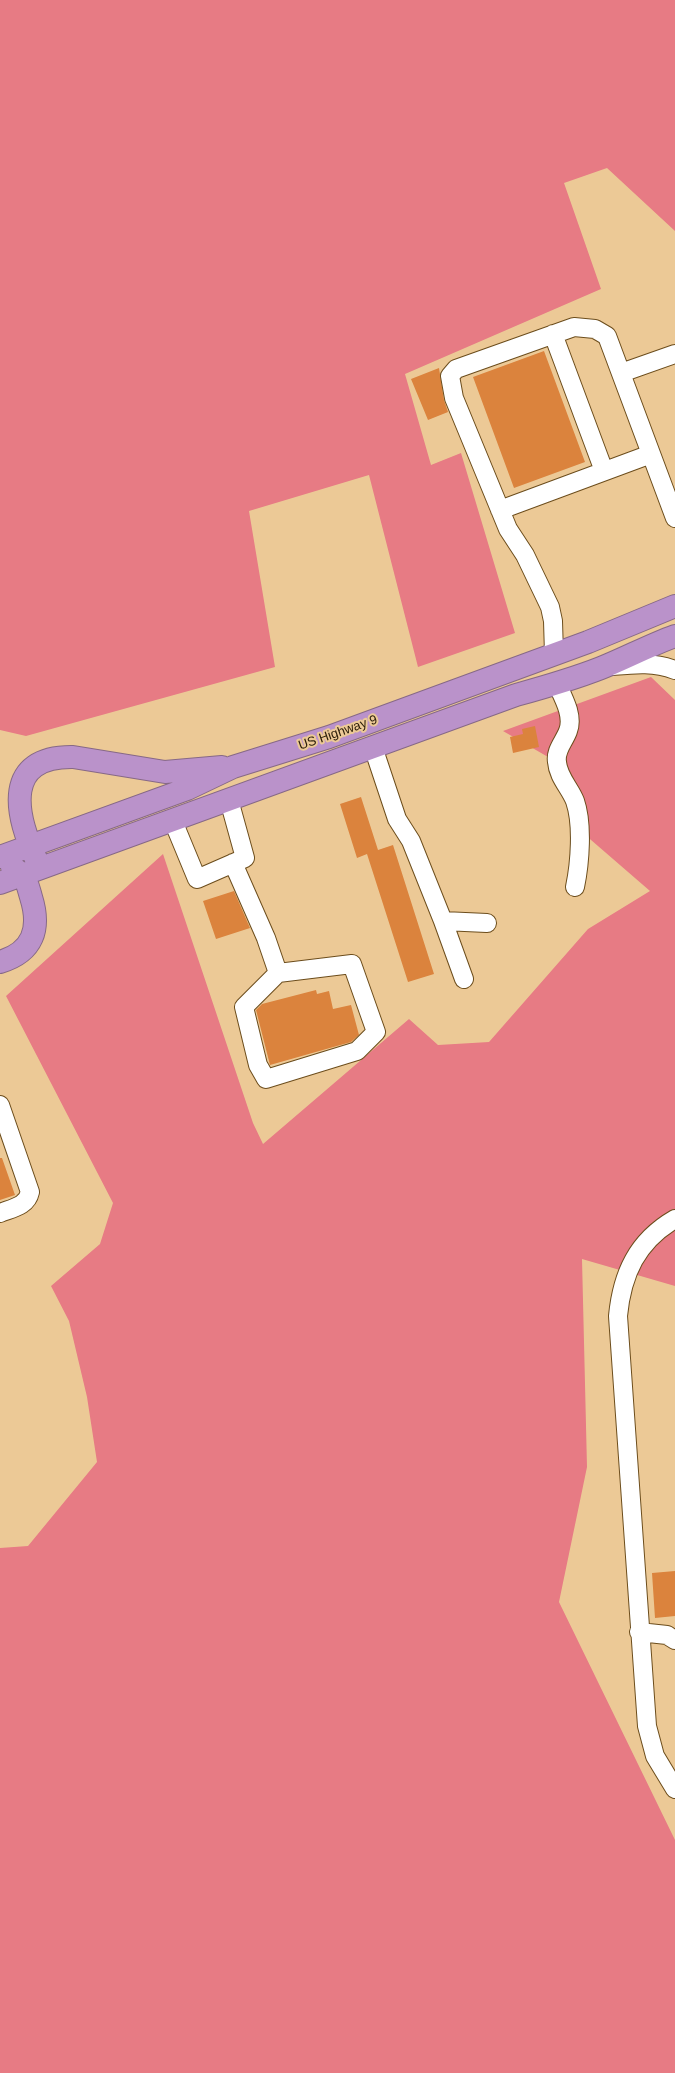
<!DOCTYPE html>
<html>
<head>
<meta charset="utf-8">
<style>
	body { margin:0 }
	canvas { display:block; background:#ecc996 }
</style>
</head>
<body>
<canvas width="675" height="2073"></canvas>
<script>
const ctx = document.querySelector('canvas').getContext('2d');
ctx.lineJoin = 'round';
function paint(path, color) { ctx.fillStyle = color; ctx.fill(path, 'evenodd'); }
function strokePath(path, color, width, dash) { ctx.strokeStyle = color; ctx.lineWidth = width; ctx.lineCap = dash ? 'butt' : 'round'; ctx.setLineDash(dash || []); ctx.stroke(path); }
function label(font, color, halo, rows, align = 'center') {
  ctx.font = font + ' Helvetica,sans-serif'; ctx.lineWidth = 4; ctx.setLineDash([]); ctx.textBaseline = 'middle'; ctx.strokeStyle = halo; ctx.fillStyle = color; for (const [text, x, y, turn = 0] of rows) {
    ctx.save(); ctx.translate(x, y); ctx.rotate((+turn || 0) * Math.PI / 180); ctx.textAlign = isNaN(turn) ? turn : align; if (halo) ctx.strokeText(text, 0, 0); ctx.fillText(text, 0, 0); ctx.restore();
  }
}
paint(new Path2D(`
	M0,0H675V231L607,168L564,183L601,289L405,374L431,465L461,453L515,633L418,667L369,475L249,511L275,667L26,736L0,730Z
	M651,677L675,700V1286L582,1259L587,1467L559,1602L675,1840V2073H0V1548L28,1546L97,1462L87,1397L69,1321L51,1286L100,1244L113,1203L6,996L163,854L253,1123L263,1144L409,1019L438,1045L489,1042L588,929L650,891L576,827L555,761L503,731Z`), '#e77b84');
paint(new Path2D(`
	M544,351L585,462L514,488L473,377Z
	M439,368L444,400L448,412L428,420L411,379Z
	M535,726L539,747L513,753L510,737L523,734L522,729Z
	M361,797L378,850L393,845L434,974L408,982L367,854L357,858L340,804Z
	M234,891L250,928L216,939L203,901Z
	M316,990L317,994L329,991L333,1009L351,1005L359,1035L351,1042L270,1065L256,1010L262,1004Z
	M0,1158H2L15,1195L0,1200Z
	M675,1571V1616L655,1618L652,1573Z`), '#db833d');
const minor = new Path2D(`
	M553,334L604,471
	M621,373L675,354
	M500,510L651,454
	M554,654L553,621L550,607L525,555L508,529L454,398L450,376L456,369L574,327L595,329L607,336L675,518
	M613,666C635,664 654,662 675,670
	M557,684C563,697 574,716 568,731C564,742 555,750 557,762C558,777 570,788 575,801C583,824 580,863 575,887
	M373,747L397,819L411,841L443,921L464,979
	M173,821L197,879L245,858L229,800
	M233,863L266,938L278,973L352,964L376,1032L357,1051L266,1079L258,1065L244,1007L278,973
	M443,921L487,923
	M0,1105L30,1192C27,1206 13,1208 0,1213
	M675,1219C637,1241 622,1274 618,1316L647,1726L655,1756L675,1789
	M639,1632L667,1635L675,1640`);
const highway = new Path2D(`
	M0,857L187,789L233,767L329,737L588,642L675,606
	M36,859C15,814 3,756 73,757L165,772L222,767
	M0,883L516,695C545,687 573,679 601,668C626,658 650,645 675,636
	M0,962C33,952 41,929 31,897C26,880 27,877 12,867`);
strokePath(minor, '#6c4d1c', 20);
strokePath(highway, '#876986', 24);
strokePath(minor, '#fff', 18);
strokePath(highway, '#ba92ca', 22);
label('13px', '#291c08', '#ecc996', [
	["US Highway 9",338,733,-19]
]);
</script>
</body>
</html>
